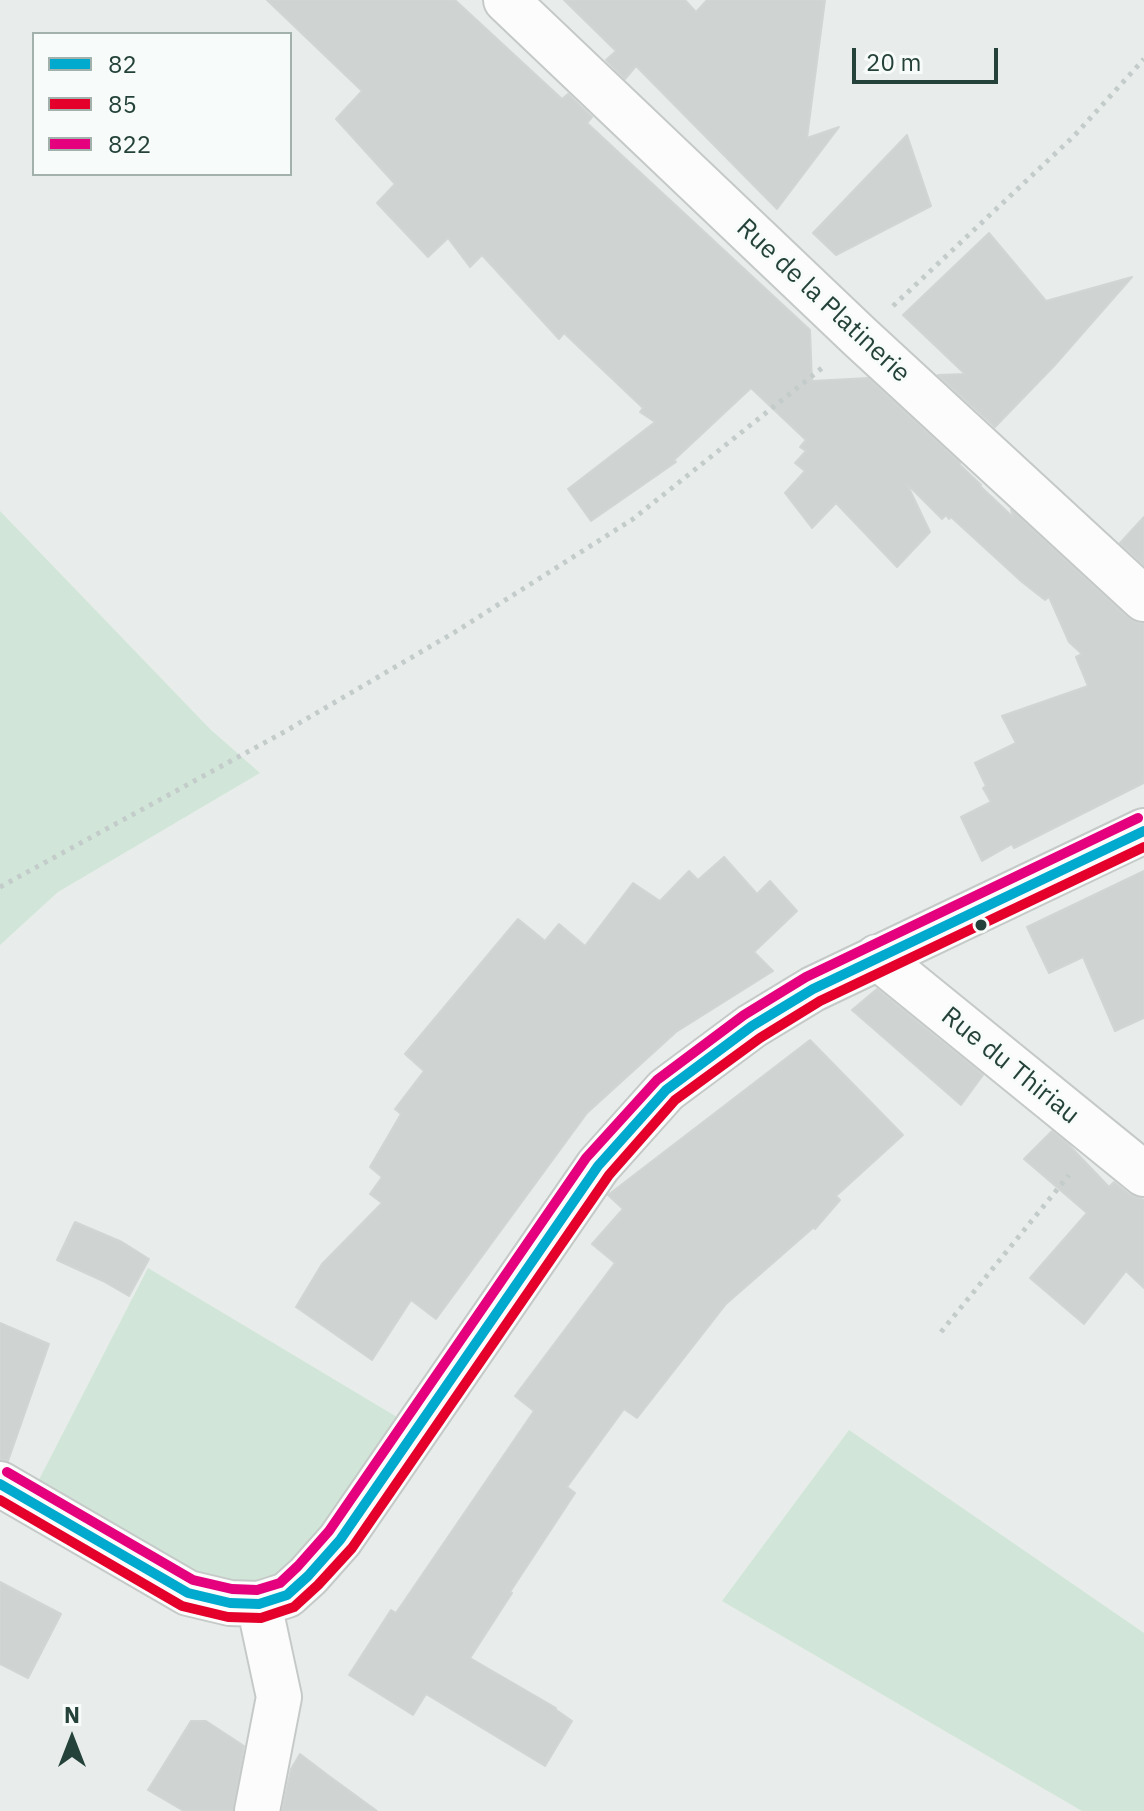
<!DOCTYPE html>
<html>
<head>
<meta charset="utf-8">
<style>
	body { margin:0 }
	#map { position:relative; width:1144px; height:1811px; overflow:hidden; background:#e8edeb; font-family:"IBM Plex Sans",sans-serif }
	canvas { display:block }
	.legend { position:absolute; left:32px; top:32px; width:260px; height:144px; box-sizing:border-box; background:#f7fbf9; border:2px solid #a3b1ad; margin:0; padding:10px 14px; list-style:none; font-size:24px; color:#24423a }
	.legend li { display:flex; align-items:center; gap:16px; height:40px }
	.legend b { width:40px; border:2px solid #a3b1ad }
	.north { position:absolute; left:32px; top:1699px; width:80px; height:80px; -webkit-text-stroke:6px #f7fbf9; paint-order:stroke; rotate:0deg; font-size:22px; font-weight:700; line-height:32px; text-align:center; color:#24423a }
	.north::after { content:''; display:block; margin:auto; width:28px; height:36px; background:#24423a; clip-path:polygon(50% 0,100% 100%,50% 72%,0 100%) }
	.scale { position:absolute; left:852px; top:48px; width:146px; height:36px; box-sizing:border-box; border:4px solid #24423a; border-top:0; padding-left:10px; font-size:24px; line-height:28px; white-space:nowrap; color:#24423a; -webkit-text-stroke:6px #f7fbf9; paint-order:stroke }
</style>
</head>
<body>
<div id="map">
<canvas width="1144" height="1811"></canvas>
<ul class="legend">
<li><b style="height:10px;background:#00a9ce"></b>82</li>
<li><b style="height:10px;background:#e4002b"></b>85</li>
<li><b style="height:10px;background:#e5007d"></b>822</li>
</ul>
<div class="north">N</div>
<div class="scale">20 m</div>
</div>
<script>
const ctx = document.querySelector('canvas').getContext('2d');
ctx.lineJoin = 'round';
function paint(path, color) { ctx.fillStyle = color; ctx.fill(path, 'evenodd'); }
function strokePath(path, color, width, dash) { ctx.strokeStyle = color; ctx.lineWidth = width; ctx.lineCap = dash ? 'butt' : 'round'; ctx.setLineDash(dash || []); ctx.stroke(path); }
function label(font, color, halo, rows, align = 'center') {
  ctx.font = font + ' "IBM Plex Sans",sans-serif'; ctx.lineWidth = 6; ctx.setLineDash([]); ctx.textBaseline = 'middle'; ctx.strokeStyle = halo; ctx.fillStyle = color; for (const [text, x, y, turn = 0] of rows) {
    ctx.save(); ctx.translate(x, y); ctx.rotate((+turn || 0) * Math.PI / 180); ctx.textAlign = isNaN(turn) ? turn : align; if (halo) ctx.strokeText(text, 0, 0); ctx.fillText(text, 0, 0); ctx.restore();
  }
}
paint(new Path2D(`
	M0,511L210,729L260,773L58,892L0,945Z
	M148,1268L417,1429L259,1604L28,1501Z
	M849,1430L1144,1633V1811H1082L722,1601Z`), '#d1e6d8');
const building = new Path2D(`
	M267,0H455L562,99L568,94L592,117L587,123L810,330L812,381L868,378L960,463L959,464L981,485L980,486L1014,518L1011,510L1127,617L1138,623H1144V783L1014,848L1012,844L982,861L961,817L991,802L983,788L986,786L975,763L1016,743L1002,716L1088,686L1076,657L1082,654L1069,642L1049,597L1045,600L1022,582L951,517L949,519L946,515L942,519L907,484L930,532L897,567L836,503L812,528L785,493L805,471L795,463L806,451L800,447L806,440L751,388L674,460L676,462L591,521L568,489L655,422L640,412L643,408L564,333L559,339L482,255L470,267L448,238L428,257L377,203L395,184L336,119L362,91Z
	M564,0H685L696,12L707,0H825L807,138L839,127L777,209L636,66L625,79L606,60L616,51Z
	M907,135L931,206L836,255L813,233Z
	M989,233L1046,301L1132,277L1054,366L995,427L938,375L965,374L903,315Z
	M1144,517V565L1120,543Z
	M724,857L757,894L770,881L797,911L754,952L773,971L676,1032L587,1113L436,1319L411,1300L372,1360L296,1307L322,1264L382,1203L370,1194L382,1177L370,1167L401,1114L395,1109L424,1071L405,1054L518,919L545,941L559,924L585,946L633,883L660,901L689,871L698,880Z
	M1144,871V1018L1115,1031L1083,957L1049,973L1027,927Z
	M877,989L983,1075L961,1105L852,1010Z
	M810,1040L903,1135L836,1196L840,1200L815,1229L814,1227L726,1304L637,1418L624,1409L567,1487L575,1493L510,1592L512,1593L470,1658L556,1708L555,1709L572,1721L545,1766L426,1694L413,1715L349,1675L391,1610L396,1613L534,1411L515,1396L615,1263L592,1244L623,1209L608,1195Z
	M1052,1131L1068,1144L1109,1187L1114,1182L1129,1194L1144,1200V1288L1126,1271L1084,1324L1030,1278L1087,1213L1024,1159Z
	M75,1222L122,1242L149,1259L129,1296L103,1281L57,1260Z
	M0,1323L49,1344L8,1461L0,1459Z
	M0,1582L61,1614L28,1678L0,1664Z
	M191,1721H206L244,1746L233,1811H184L148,1790Z
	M300,1754L329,1776L377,1811H282L291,1769Z`);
paint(building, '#cfd4d2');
strokePath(building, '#d1d6d4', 2);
const minor = new Path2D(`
	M506,0L860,337L1144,599
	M877,957L1144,1174
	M0,1484L188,1593L230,1603L259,1604L287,1595L308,1576L340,1540L598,1166L666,1090L752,1026L813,989L1144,831
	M257,1811L279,1697L259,1604`);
strokePath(minor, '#c5cac8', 48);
strokePath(new Path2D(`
	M893,306L1074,136L1144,59
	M0,887L284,732L455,632L633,519L822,368
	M941,1332L1069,1175`), '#c3ccca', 5, [4, 6]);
strokePath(minor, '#fcfcfc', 44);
strokePath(new Path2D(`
	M0,1484L188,1593L230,1603L259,1604L287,1595L308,1576L340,1540L598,1166L666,1090L752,1026L813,989L1144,831`), '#00a9ce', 10);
strokePath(new Path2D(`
	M0,1500L182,1606L228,1617L261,1618L294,1607L318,1585L352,1548L609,1175L675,1100L760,1038L820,1001L1144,847`), '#e4002b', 10);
strokePath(new Path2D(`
	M7,1472L193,1580L232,1589L257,1590L280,1583L298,1566L329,1531L586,1158L657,1080L744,1015L806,977L1138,818`), '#e5007d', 10);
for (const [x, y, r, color] of [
	[981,925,7,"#24423a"]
]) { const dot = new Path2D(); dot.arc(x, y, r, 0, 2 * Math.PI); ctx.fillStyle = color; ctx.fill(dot); strokePath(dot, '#f7fbf9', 3); }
label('26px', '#24423a', '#f7fbf9', [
	["Rue de la Platinerie",823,301,43],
	["Rue du Thiriau",1010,1066,39]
]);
</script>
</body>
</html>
